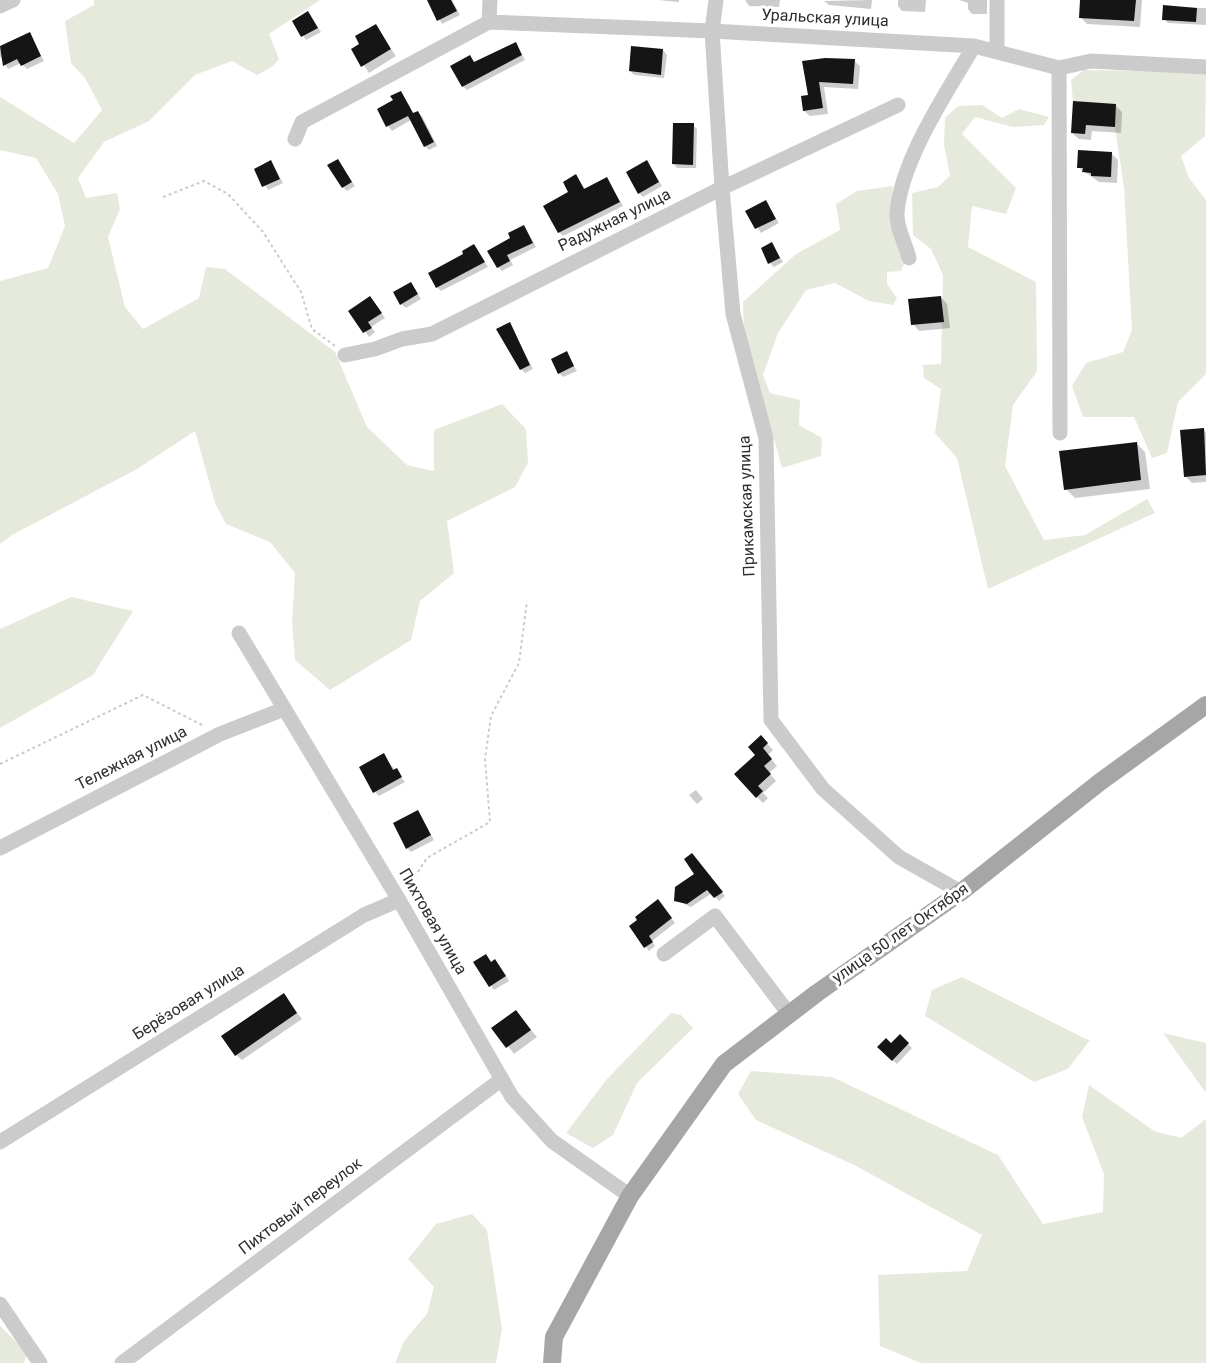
<!DOCTYPE html>
<html>
<head>
<meta charset="utf-8">
<style>
	body { margin:0 }
	canvas { display:block; background:#fff }
</style>
</head>
<body>
<canvas width="1206" height="1363"></canvas>
<script>
const ctx = document.querySelector('canvas').getContext('2d');
ctx.lineJoin = 'round';
function paint(path, color) { ctx.fillStyle = color; ctx.fill(path, 'evenodd'); }
function strokePath(path, color, width, dash) { ctx.strokeStyle = color; ctx.lineWidth = width; ctx.lineCap = dash ? 'butt' : 'round'; ctx.setLineDash(dash || []); ctx.stroke(path); }
function label(font, color, halo, rows, align = 'center') {
  ctx.font = font + ' Roboto,sans-serif'; ctx.lineWidth = 6; ctx.setLineDash([]); ctx.textBaseline = 'middle'; ctx.strokeStyle = halo; ctx.fillStyle = color; for (const [text, x, y, turn = 0] of rows) {
    ctx.save(); ctx.translate(x, y); ctx.rotate((+turn || 0) * Math.PI / 180); ctx.textAlign = isNaN(turn) ? turn : align; if (halo) ctx.strokeText(text, 0, 0); ctx.fillText(text, 0, 0); ctx.restore();
  }
}
paint(new Path2D(`
	M94,0H320L269,34L279,59L272,67L257,75L232,61L195,75L149,121L104,142L78,178L86,198L117,193L120,209L108,237L125,307L143,329L199,298L206,267L225,269L335,352L367,427L407,465L434,471V430L502,404L526,429L528,463L515,487L447,521L454,573L420,601L411,640L330,690L295,660L292,622L295,573L270,542L226,524L215,503L195,431L137,469L12,535L0,544V281L48,268L65,226L58,194L36,158L0,150V97L74,143L102,110L85,78L71,63L65,21L94,5Z
	M1084,70L1206,72L1205,136L1181,156L1189,178L1206,200V374L1178,402L1167,453L1152,458L1134,417H1083L1072,386L1086,363L1123,352L1132,330L1124,188L1115,127L1116,105L1073,101L1071,80Z
	M982,105L1002,118L1019,109L1049,117L1044,125L1013,127L975,117L962,134L1016,188L1006,214L972,206L968,247L1036,282L1037,371L1013,405L1005,466L1044,540L1085,535L1147,499L1155,513L988,589L957,458L935,433L941,389L924,378L923,365L941,364L943,275L931,249L913,235L912,193L938,187L950,176L944,144L945,118L958,106Z
	M893,186L890,217L905,261L901,271L887,272V284L897,298L893,305L869,301L835,283L806,290L778,333L763,375L770,393L800,400L799,425L822,438L821,456L782,468L744,331L743,302L796,254L840,230L836,204L857,191Z
	M71,597L133,611L93,675L0,728V629Z
	M962,977L1084,1038L1090,1040L1068,1069L1034,1082L925,1016L932,990Z
	M671,1013L681,1015L693,1028L637,1083L613,1135L593,1148L566,1133L607,1079Z
	M1163,1033L1206,1043V1093Z
	M751,1071L832,1077L998,1155L1043,1224L1103,1212L1104,1174L1082,1117L1089,1085L1154,1131L1181,1138L1206,1119V1363H921L880,1346L878,1275L967,1271L982,1235L856,1166L756,1120L738,1094Z
	M472,1214L487,1230L502,1329L496,1363H395L404,1341L427,1314L434,1287L408,1259L436,1224Z
	M0,1326L27,1352L24,1363H0Z`), '#e5eadd');
paint(new Path2D(`
	M429,0H452L460,15L442,24Z
	M658,0H679V2Z
	M745,0H780L779,7L749,6Z
	M872,0L871,9L829,5L824,1Z
	M898,0H926L925,12L902,11L898,6Z
	M959,0H987V14H972L968,9V3Z
	M1081,0H1142L1140,27L1087,24L1080,17Z
	M1165,7L1206,8V25L1168,23L1164,19Z
	M308,13L321,32L306,40L294,22Z
	M375,26L396,56L369,73L353,49L361,44Z
	M29,34L44,61L27,69L21,63L8,69L0,56V48Z
	M516,44L525,60L467,90L463,86L470,57L475,64Z
	M663,50L667,55L664,78L634,75L630,71Z
	M854,61L860,66L858,89L824,87L828,114L810,116L804,111L810,96L804,62Z
	M400,93L414,114L417,112L422,116L437,146L429,150L425,146L411,120L392,131L388,126L379,110L395,101Z
	M1116,106L1122,112L1121,133L1092,131L1091,140L1079,139L1072,133Z
	M693,125L697,129L696,168H677L673,163Z
	M1112,154L1118,160L1117,183L1099,182L1079,168Z
	M338,161L355,186L347,191L343,187Z
	M271,162L283,183L268,190L256,170Z
	M647,162L662,186L643,197L639,193Z
	M576,176L586,190L606,178L623,206L563,236L559,232Z
	M765,202L779,223L761,233L747,211Z
	M524,226L536,247L510,260L513,265L502,271L498,267L512,239Z
	M772,244L783,262L774,267L770,263Z
	M474,246L488,267L441,291L437,287Z
	M411,283L421,299L406,308L401,304Z
	M941,297L947,304L950,328L919,331L913,324Z
	M370,298L385,318L371,327L375,332L369,337L350,311Z
	M510,324L533,369L525,373L521,369Z
	M566,353L577,371L563,377L559,373Z
	M1203,429L1206,432V482L1192,483L1185,476Z
	M1136,443L1145,452L1150,489L1075,498L1066,489Z
	M761,737L773,750L768,755L777,766L769,773L776,781L763,793L768,798L763,803L757,797V755Z
	M383,755L405,782L379,796L375,792Z
	M696,790L703,799L697,804L689,795Z
	M418,812L434,840L411,852L407,848Z
	M695,859L725,896L719,901L712,893L691,907L676,900L696,874Z
	M662,905L675,923L652,941L655,946L649,951L631,927Z
	M486,956L492,963L499,965L509,981L494,990L475,963Z
	M283,995L302,1019L242,1060L236,1055Z
	M516,1012L537,1037L514,1054L494,1028Z
	M900,1036L912,1048L897,1064L879,1047L891,1045Z`), '#0003');
paint(new Path2D(`
	M427,0H451L457,11L437,21Z
	M1080,0H1136L1134,21L1079,18Z
	M1163,5L1197,8L1196,22L1162,20Z
	M308,11L318,28L301,37L292,21Z
	M376,24L391,49L361,67L351,49L359,44L355,36Z
	M30,32L41,56L21,66L17,59L3,66L0,46Z
	M516,42L522,55L462,87L450,66L470,55L474,62Z
	M631,46L663,49L661,75L629,71Z
	M825,58L855,59L853,84L819,82L823,108L803,111L801,96L808,95L802,61Z
	M401,91L413,113L418,111L434,142L424,147L408,116L386,127L377,109L393,100L390,96Z
	M1073,101L1116,104L1115,127L1086,125L1085,134L1071,133Z
	M673,123H694L693,165L672,164Z
	M1078,150L1112,152L1111,177L1091,176V173L1082,172L1083,168H1077Z
	M338,159L352,182L342,188L327,165Z
	M271,160L280,179L262,187L254,169Z
	M647,160L659,182L638,194L626,172Z
	M576,174L584,189L607,177L620,202L558,233L543,206L568,192L563,182Z
	M766,200L776,219L755,229L745,211Z
	M524,225L533,243L507,255L510,261L497,268L487,251L510,238L508,233Z
	M772,242L780,258L768,264L761,248Z
	M474,244L485,262L436,288L428,273L463,254L462,251Z
	M411,282L418,294L400,305L393,292Z
	M370,296L382,313L368,322L372,328L363,333L348,311Z
	M941,296L944,322L911,325L908,299Z
	M510,322L530,365L520,370L496,329Z
	M567,351L574,366L558,374L551,359Z
	M1204,428L1206,475L1184,477L1180,430Z
	M1137,442L1141,480L1064,490L1059,451Z
	M761,735L768,743L763,748L772,759L764,766L771,774L758,786L763,791L756,798L734,774L755,755L748,747Z
	M384,753L393,770L397,768L402,777L373,793L359,767Z
	M418,810L431,835L406,849L393,823Z
	M692,853L723,892L714,898L707,890L687,904L674,901L675,887L694,874L684,859Z
	M658,899L672,918L649,936L653,942L644,948L629,926L637,920L635,917Z
	M486,954L491,962L495,959L506,976L489,987L473,962Z
	M284,993L297,1013L235,1056L221,1036Z
	M516,1010L531,1030L506,1048L491,1028Z
	M900,1034L909,1043L892,1061L877,1047L886,1038L891,1043Z`), '#151515');
strokePath(new Path2D(`
	M163,197L204,181L228,194L263,232L301,292L312,329L335,346
	M0,764L143,695L204,726
	M408,887L427,858L490,822L485,759L491,716L519,663L527,601`), '#cbcbcb', 2, [3, 3]);
strokePath(new Path2D(`
	M716,0L712,31L722,188L733,314L766,438L771,720L823,789L899,857L961,892
	M997,0V52
	M0,6L13,0
	M489,22L490,0
	M1059,68L1060,433
	M295,139L302,122L489,22L712,31L974,46L1059,68L1091,61L1206,67
	M909,258C906,245 896,227 897,213C901,160 947,92 974,46
	M345,355L375,349L402,339L432,334L722,188L898,105
	M239,633L399,900L512,1097L552,1141L630,1196
	M0,848L220,734L284,709
	M664,954L715,916L789,1014
	M0,1142L364,915L399,900
	M0,1304L40,1363
	M122,1363L502,1079`), '#cbcbcb', 15);
strokePath(new Path2D(`
	M552,1363L554,1337L630,1196L724,1064L817,993L961,892L1100,782L1206,705`), '#a6a6a6', 18);
label('16px', '#2e2e2e', '#fff', [
	["Уральская улица",825,19,3],
	["Радужная улица",615,221,-26],
	["Прикамская улица",748,506,-92],
	["Тележная улица",132,759,-27],
	["Пихтовая улица",432,922,60],
	["улица 50 лет Октября",901,934,-35],
	["Берёзовая улица",189,1003,-32],
	["Пихтовый переулок",301,1207,-37]
]);
</script>
</body>
</html>
